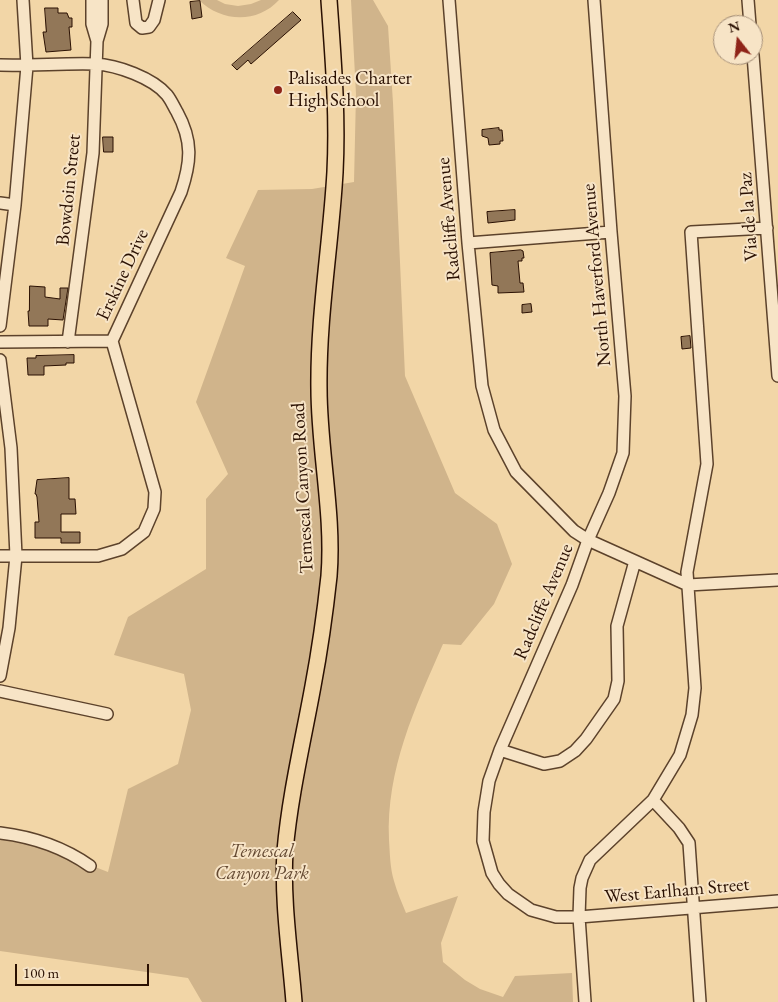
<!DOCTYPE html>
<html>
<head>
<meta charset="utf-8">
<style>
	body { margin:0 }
	#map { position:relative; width:778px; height:1002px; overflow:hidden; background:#f2d6a7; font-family:"EB Garamond",serif }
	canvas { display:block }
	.north { position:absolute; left:713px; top:15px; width:50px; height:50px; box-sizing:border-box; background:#f7e4c6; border:1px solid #a58f78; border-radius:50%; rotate:344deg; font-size:14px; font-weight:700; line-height:20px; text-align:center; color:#2a1002 }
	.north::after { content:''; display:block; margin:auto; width:18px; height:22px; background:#8f2418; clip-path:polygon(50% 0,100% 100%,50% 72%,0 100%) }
	.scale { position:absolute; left:15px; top:964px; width:134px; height:22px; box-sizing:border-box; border:2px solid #2a1002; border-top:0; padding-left:6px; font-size:15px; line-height:18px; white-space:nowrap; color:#2a1002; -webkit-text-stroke:4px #f7e4c6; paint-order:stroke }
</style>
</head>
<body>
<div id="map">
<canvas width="778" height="1002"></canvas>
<div class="north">N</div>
<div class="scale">100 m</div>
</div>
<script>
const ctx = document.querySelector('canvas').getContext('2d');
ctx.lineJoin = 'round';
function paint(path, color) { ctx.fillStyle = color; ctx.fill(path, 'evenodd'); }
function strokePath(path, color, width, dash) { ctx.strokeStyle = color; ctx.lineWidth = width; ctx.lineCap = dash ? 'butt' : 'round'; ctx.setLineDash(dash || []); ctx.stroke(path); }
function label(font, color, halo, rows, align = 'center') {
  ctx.font = font + ' "EB Garamond",serif'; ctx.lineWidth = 4; ctx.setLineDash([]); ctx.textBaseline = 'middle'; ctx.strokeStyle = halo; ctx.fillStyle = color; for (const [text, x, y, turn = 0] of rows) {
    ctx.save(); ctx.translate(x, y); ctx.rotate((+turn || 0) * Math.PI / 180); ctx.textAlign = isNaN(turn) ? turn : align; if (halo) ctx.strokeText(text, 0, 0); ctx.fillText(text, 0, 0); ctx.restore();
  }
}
paint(new Path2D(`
	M199,0H217L225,4L238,6L251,4L261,0H279C257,24 221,22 199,0Z
	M351,0H373L388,26L393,103L405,376L455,493L497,524L512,564L494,604L461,645L443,644C415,708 386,769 389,840C390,854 390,868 394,881C397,892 402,903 406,913L458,896L441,943L443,962L465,980L480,989L503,997L515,976L572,973L573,1002H202L188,978L0,951V833L12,835L108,872L128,789L178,764L191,710L184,674L114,655L128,617L206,569V499L228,474L196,402L245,266L226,258L258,190L312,189L354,182L356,94Z`), '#d0b48b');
const building = new Path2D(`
	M200,1L202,17L192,19L190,2Z
	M45,8H58V13H67L69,18H72V27H69L71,50L46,52L43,32H46Z
	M293,12L301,20L251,64L248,60L237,70L232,65Z
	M499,128V130H502L503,141H500V144L489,145L488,138L482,136V130Z
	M103,137H113V152H104Z
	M515,210V220L488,223L487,212Z
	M521,250L523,251L524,258H522V261H518L520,283H523L524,292L498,293V286L492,285L490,253Z
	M30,286L45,287V297L60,299V288H68L63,320L48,319V326H29L28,311H29Z
	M531,304L532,312L522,313V305Z
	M690,336L691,348L682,349L681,337Z
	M74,355V363H66V365L44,366V375H28L27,358H36V356Z
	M69,478V499H75L76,514H61V532H80V543H61V538H35V522H39L37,497L36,494H35L37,480Z`);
paint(building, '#927758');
strokePath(building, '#2a1002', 1);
const minor = new Path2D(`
	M92,0V24L97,41
	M133,0L136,23L142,28L149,27L154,20L159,0
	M449,0L468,243L482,386L494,430L516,472L574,531L588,540L688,585L778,580
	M594,0L611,232L625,396L623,453L609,493L588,540L572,585L500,750L489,781L484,812L483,841L492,873L499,884L508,894L531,910L556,917H579L778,901
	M748,0L750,25
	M753,55L778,376
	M0,65C32,66 64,63 95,64C117,65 153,78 167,95C171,100 174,107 177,112C193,141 191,162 181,192L112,341L155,492L154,509L144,532L122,549L98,556H0
	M0,203L15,205
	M468,243L611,232
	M0,326L15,205L27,66L23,0
	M0,342L112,341
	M68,342L93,153L97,41L102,24V0
	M0,360L11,448L16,556L9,628L0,676
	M0,691L107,714
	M500,750L544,764L560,761L575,751L586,739L614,699L618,681L617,626L635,561
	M653,800L679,828L689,843L700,1002
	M0,833C33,837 63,847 90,866
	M585,1002L579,917L580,888L582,878L590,860L653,800L680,755L692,715L695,688L687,572L707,464L691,232L767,228`);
const major = new Path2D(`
	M294,1002C290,952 282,900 285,851C290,795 303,741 313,686C320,649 325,613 329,576C334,515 319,450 319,389C318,316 331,244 335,172C338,114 333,57 329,0`);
strokePath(minor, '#5c422b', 14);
strokePath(major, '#2a1002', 18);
strokePath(minor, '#f7e4c6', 11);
strokePath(major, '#f2d6a7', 15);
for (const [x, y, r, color] of [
	[278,90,5,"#8f2418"]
]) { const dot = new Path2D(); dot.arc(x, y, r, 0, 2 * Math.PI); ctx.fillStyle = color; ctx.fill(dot); strokePath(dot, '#f7e4c6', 2); }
label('19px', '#2a1002', '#f7e4c6', [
	["Palisades Charter",288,79],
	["High School",288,101]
], 'left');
label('19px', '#2a1002', '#f7e4c6', [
	["Bowdoin Street",69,190,-84],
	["Via de la Paz",749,217,-94],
	["Radcliffe Avenue",449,219,-95],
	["Erskine Drive",123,275,-65],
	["North Haverford Avenue",597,275,-95],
	["Temescal Canyon Road",303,488,-93],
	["Radcliffe Avenue",544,602,-67],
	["West Earlham Street",677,891,-5]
]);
label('italic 19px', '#644932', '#f7e4c6', [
	["Temescal",262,852],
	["Canyon Park",262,874]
]);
</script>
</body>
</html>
